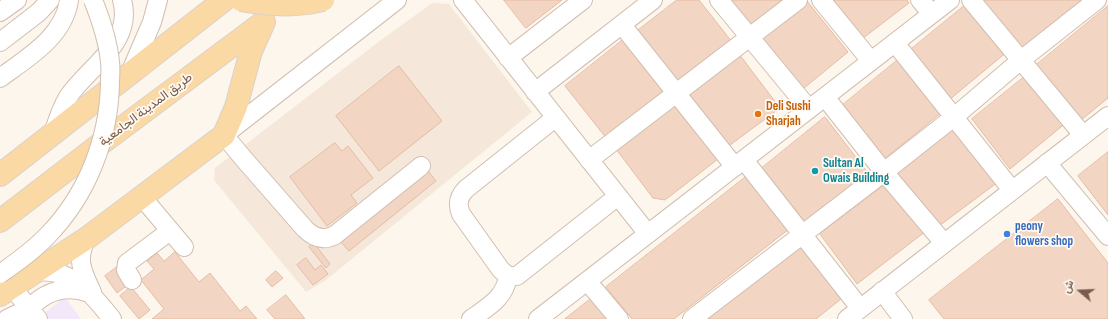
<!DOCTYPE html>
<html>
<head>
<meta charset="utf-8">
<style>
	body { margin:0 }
	#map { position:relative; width:1108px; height:319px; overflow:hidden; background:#fdf6ec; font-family:"Sofia Sans Condensed",Vazirmatn,sans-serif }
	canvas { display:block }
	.north { position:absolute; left:1060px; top:271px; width:40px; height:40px; -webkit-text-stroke:3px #fffaf3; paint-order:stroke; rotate:289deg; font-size:11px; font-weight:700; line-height:16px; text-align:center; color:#7a5c4d }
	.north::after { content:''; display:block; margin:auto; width:14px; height:18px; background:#7a5c4d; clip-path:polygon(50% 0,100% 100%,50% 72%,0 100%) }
</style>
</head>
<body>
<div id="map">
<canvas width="1108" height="319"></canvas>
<div class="north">ش</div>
</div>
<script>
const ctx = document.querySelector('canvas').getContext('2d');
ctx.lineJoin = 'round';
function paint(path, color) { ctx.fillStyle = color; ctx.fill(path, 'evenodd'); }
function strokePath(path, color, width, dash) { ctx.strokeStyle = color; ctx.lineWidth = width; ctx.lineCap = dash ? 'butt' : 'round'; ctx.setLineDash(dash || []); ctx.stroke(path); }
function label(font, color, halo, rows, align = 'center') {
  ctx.font = font + ' "Sofia Sans Condensed",Vazirmatn,sans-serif'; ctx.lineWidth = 3.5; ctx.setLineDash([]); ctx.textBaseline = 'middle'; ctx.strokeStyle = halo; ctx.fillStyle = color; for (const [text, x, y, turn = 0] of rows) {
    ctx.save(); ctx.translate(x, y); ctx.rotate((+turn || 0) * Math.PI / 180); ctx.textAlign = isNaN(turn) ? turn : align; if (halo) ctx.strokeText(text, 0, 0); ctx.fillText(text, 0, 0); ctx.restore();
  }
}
paint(new Path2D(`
	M432,3L449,4L532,112L326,280L306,292L214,180L215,168L377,43Z`), '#f5e8da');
paint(new Path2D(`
	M65,297L81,319H37Z`), '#f3e8fa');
const building = new Path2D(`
	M504,0H562L526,28Z
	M677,0H699L732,42L677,85L636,32Z
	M723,0H786L747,31Z
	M806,0L848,52L798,93L755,40Z
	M826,0H907L909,3L858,42Z
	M976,0H1083L1019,53Z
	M969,2L1008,51L949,100L909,51Z
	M1108,6V98L1080,121L1035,66Z
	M624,39L666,92L607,139L565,86Z
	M739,54L780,108L726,148L686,95Z
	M899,59L942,112L882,161L839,108Z
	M399,66L442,121L379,171L336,116Z
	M1028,74L1067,122L1010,169L972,119Z
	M675,103L718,159L665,200L653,198L616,149Z
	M825,117L868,173L805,222L762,168Z
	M956,126L998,182L935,229L893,174Z
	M335,143L342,151L348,146L373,178L351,195L357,203L327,226L290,177Z
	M1108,152V215L1078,176Z
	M428,171L436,181L349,251L340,241Z
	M747,176L789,229L674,319H632L606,287Z
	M889,182L926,231L857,284L820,234Z
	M1058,199L1108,263V319H944L929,300Z
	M314,243L330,264L326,268L309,247Z
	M798,243L841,299L816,319H700Z
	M175,252L199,282L210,273L240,311L246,306L257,319H152L164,309L141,280L154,269L147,261L157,253L164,261Z
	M306,258L315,270L321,265L328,274L313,285L297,265Z
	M117,267L129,284L117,293L105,276Z
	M276,271L283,278L272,287L266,280Z
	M131,287L150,310L139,319L120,296Z
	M286,295L305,319H275L267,310Z
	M592,298L608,319H565Z`);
paint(building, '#f3d5c3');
strokePath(building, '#e6bba3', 1);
const minor = new Path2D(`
	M397,0L224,135L243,158L305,229C314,238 324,241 335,235L421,166
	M463,0L648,234
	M719,0L809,109
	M821,0L871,61
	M920,0L932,14
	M971,0L1083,135
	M0,12L17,0
	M622,25L735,167
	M0,42L39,12L50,0
	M895,43L1012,190
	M508,58L583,0
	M130,73L152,22L158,0
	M0,78C27,58 64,37 69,0
	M535,92L653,0
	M825,97L884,172L944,243
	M555,118L466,189C458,197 457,204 461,214L501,270L508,276H517L618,196
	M53,134C57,121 61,108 68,97C89,66 134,43 122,0
	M589,160L798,0
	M744,160L860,308
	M1047,163L1108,236
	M142,197L184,247
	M87,238C75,259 83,273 92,292
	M36,272C72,267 92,294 112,319
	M132,280L126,270L127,263L170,231
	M587,281L619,319
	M12,287L38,319
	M882,291L903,319
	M7,319C14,315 21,313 28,309C32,306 36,302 40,299C54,289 72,286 89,293
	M471,319C488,307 505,298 508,276
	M538,319L950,0
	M692,319L884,172L954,117L1021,60L1097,0
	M847,319L1108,116`);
const major = new Path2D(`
	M0,175L224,0
	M0,221L103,142L261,24
	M0,295L87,238L224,135L236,107L251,51L264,22`);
strokePath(minor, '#d1beb0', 20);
strokePath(major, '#dad1cd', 24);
strokePath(minor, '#fff', 18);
strokePath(major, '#fbd9a5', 22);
const minorBridge = new Path2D(`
	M0,274C17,262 34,250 48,235C87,195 109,139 110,83C110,76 111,69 110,62C108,41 101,20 93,0`);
const majorBridge = new Path2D(`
	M241,0C268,5 296,7 323,0`);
strokePath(minorBridge, '#d1beb0', 20, []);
strokePath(majorBridge, '#dad1cd', 24, []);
strokePath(minorBridge, '#fff', 18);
strokePath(majorBridge, '#fbd9a5', 22);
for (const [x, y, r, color] of [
	[758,114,4,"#e8710a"],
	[815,171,4,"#0f9aa8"],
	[1007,234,4,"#3f7fe0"]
]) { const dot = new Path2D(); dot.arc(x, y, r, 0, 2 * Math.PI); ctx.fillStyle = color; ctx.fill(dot); strokePath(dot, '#fffaf3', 1.5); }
label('bold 13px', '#c56008', '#fffaf3', [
	["Deli Sushi",766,107],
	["Sharjah",766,122]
], 'left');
label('13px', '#7a5c4d', '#fffaf3', [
	["طريق المدينة الجامعية",146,110,-37]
]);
label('bold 13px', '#0d838f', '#fffaf3', [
	["Sultan Al",823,164],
	["Owais Building",823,179]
], 'left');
label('bold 13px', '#366cbe', '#fffaf3', [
	["peony",1015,227],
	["flowers shop",1015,242]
], 'left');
</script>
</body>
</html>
